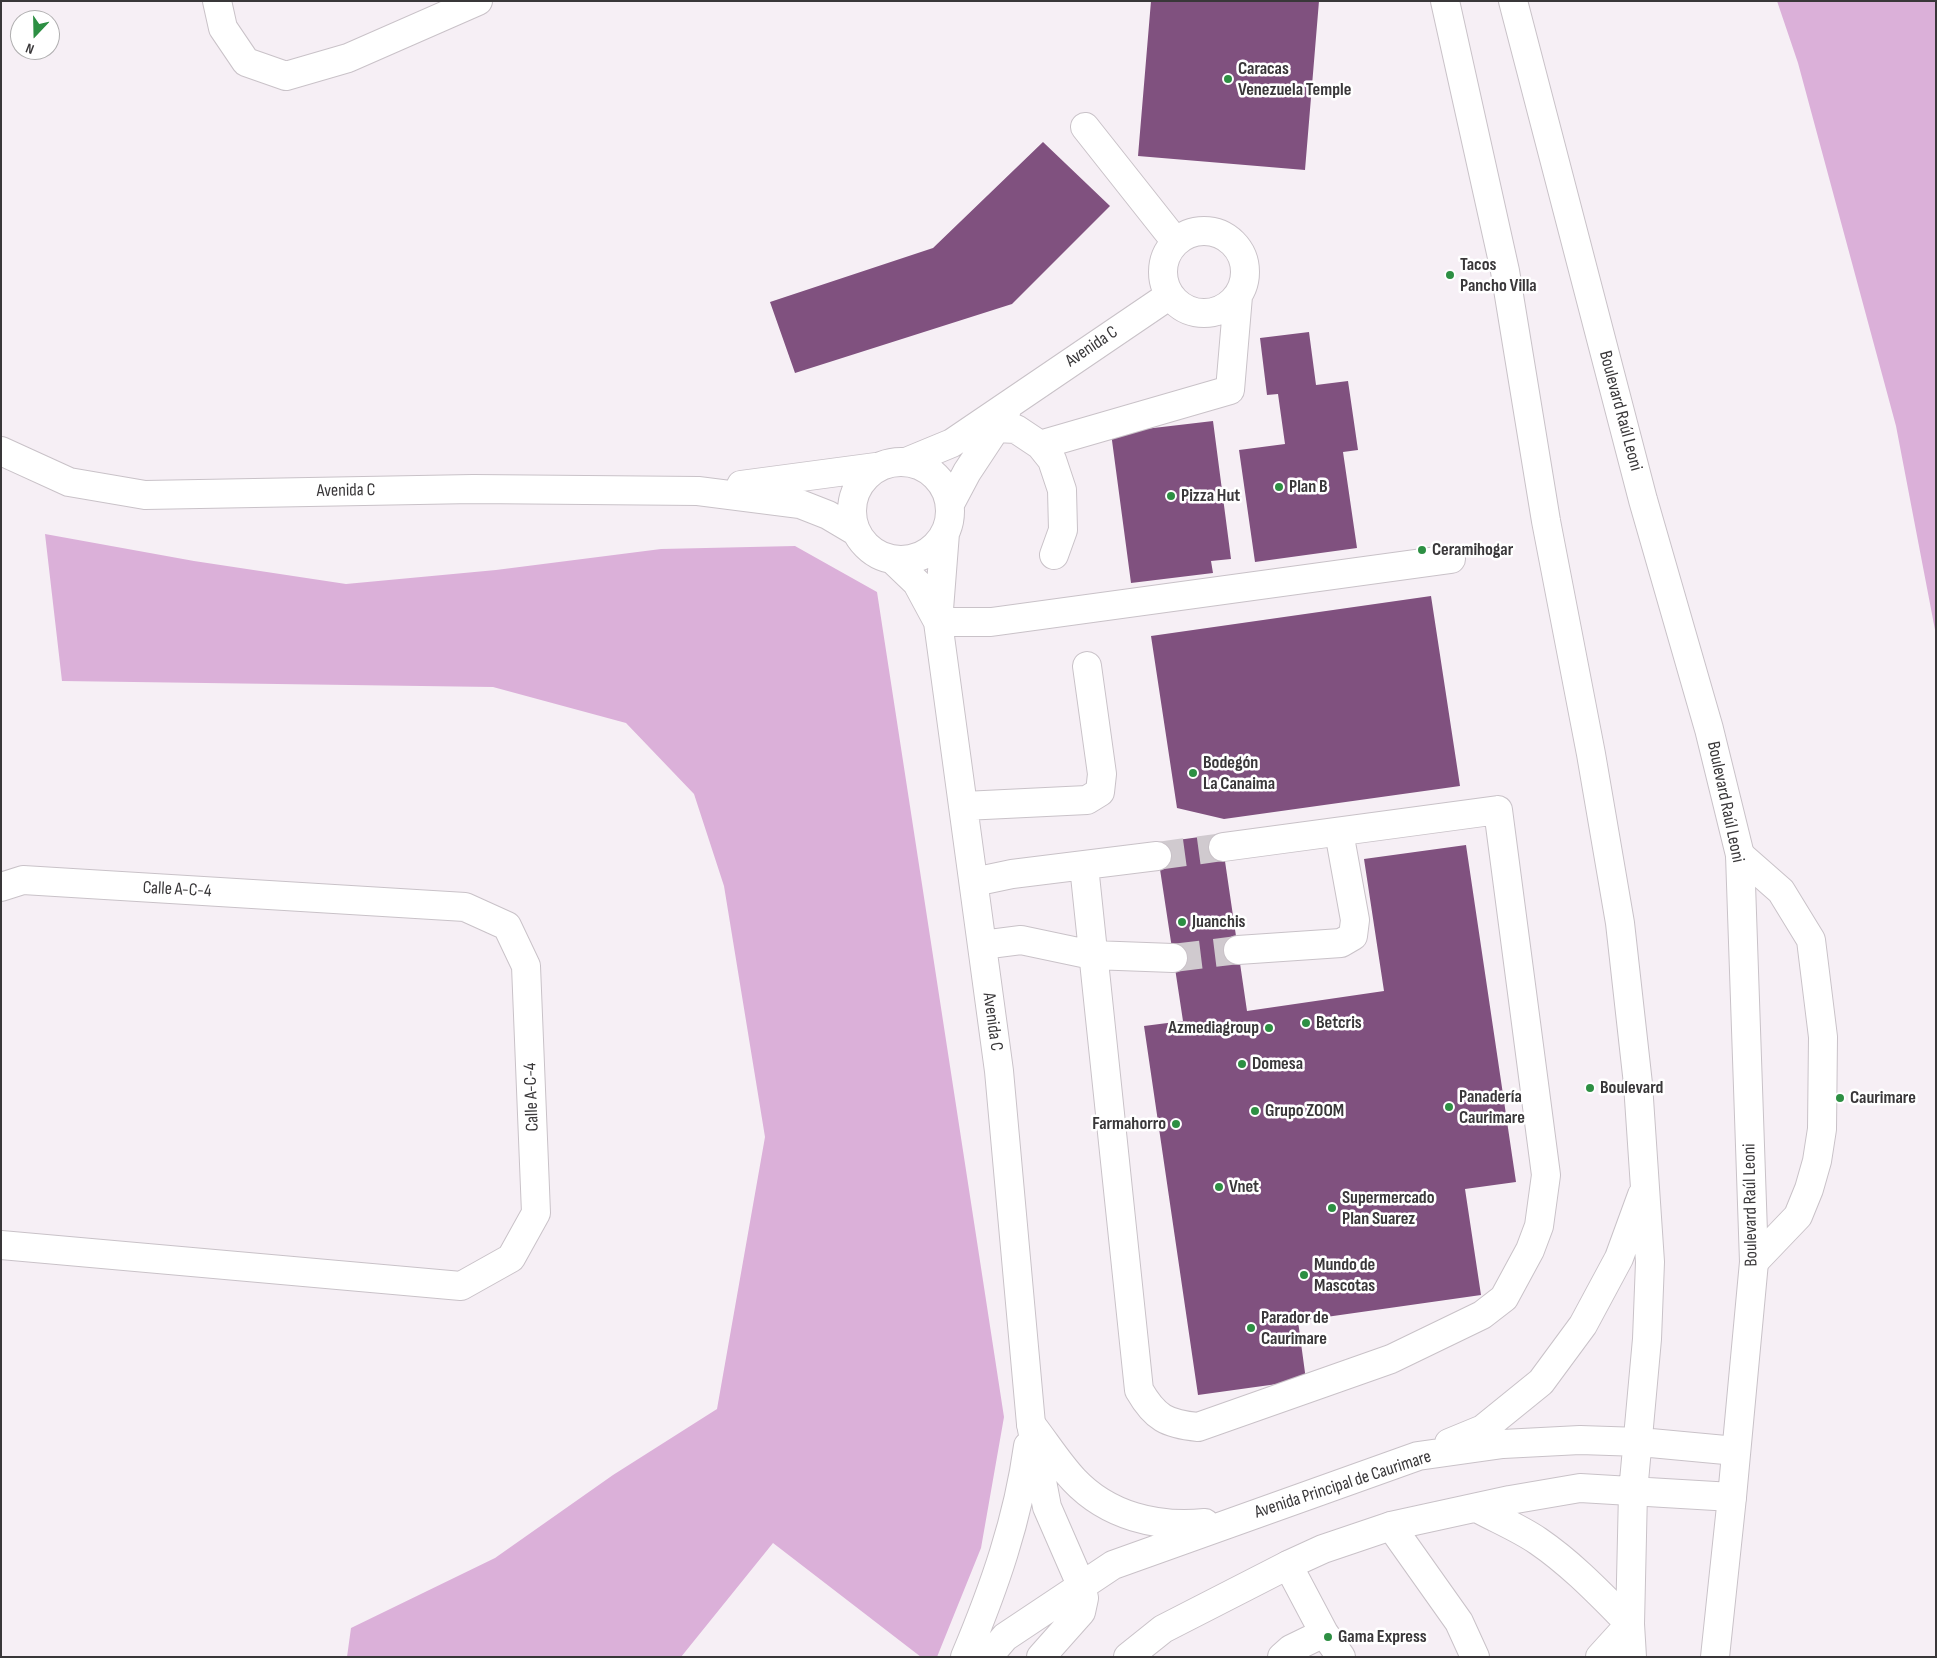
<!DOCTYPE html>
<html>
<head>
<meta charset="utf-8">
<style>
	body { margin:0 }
	#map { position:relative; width:1937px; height:1658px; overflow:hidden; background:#f6eff5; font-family:"Sofia Sans Condensed",sans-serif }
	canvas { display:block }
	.frame { position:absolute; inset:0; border:2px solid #393739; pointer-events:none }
	.north { position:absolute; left:10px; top:10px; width:50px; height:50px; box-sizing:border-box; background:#fff; border:1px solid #b0afb0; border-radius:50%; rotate:201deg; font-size:14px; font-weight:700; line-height:20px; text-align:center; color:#393739 }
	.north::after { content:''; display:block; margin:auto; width:18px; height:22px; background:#2d8f43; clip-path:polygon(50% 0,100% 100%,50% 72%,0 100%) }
</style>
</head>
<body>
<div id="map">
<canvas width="1937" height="1658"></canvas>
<div class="frame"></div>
<div class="north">N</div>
</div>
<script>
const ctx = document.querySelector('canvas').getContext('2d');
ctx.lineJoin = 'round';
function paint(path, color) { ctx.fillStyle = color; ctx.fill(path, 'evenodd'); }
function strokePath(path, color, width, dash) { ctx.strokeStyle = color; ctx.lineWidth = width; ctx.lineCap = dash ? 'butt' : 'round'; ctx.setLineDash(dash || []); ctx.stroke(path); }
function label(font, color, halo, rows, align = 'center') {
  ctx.font = font + ' "Sofia Sans Condensed",sans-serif'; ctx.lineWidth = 5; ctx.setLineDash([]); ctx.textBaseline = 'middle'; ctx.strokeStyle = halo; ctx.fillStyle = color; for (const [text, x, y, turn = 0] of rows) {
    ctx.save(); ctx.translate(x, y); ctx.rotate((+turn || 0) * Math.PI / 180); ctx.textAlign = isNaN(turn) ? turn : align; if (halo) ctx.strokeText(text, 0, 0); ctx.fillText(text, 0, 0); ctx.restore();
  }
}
paint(new Path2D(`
	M1777,1H1936V635L1896,426L1798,63Z
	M45,534L194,561L346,584L496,570L661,549L795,546L877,592L1004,1417L981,1548L937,1657H921L773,1543L681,1657H347L351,1628L495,1558L613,1475L717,1409L765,1137L724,886L694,794L626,723L493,687L62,681Z`), '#dbb0d9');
paint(new Path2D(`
	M1151,1H1319L1305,170L1138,156Z
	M1043,142L1110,206L1012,304L795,373L770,302L933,248Z
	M1309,332L1316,385L1348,381L1358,450L1343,452L1357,548L1255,562L1239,450L1285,444L1278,394L1267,395L1260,338Z
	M1213,421L1231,559L1211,561L1213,573L1131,583L1111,433Z
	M1431,596L1460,786L1224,819L1177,808L1151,636Z
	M1221,834L1247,1011L1384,991L1364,859L1466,845L1516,1182L1465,1189L1481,1295L1298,1321L1306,1380L1198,1395L1144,1026L1183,1021L1156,843Z`), '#80517f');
strokePath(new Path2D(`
	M1157,856L1223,847
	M1173,958L1238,950`), '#d0cacf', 28, [28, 14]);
const minor = new Path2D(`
	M217,1L223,28L246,62L286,76L348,58L478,1
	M1085,127L1176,242
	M1163 272a41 41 0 1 1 82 0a41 41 0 1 1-82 0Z
	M996,428L1016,429L1040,445L1052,460L1062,490L1063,530L1054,555
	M1040,445L1230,390L1238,296
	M1,451L69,482L145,495L473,489L698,491L800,504L828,515L855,531
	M906,462L952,443L1170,295
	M852 511a49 49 0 1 1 98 0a49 49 0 1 1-98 0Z
	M741,485L876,467
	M950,504L967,472L1006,413
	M945,533L938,622L999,1071L1031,1424
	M893,560L917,583L938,622
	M938,622H991L1451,559
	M964,806L1087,800L1100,792L1102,774L1087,666
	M1740,855L1781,891L1811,940L1823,1037L1822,1129L1817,1161L1809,1189L1798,1216L1754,1262
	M1084,866L1139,1390C1155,1418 1167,1424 1198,1427L1391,1359L1482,1315L1504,1298L1530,1250L1539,1226L1546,1175L1498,810L1223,847
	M974,882L1012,874L1157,856
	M1,887L23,880L465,907L507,926L526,966L536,1213L511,1258L461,1286L1,1245
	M982,945L1021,940L1092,955L1173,958
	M1238,950L1341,943L1353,936L1355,920L1339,832
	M1391,1526L1459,1622L1475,1657
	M1288,1565L1324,1633
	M1282,1657L1291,1649L1324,1633L1341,1657
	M1600,1657L1630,1624
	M1632,1657L1630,1624L1633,1492
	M1715,1657L1732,1497`);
const major = new Path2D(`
	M1445,1L1505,271L1546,521L1591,754L1620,923L1638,1084L1650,1262L1647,1339L1633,1492
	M1031,1424L1047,1507L1081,1585L1084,1598L1081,1612L1041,1657
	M1034,1428C1047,1445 1059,1464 1074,1480C1108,1516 1157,1528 1205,1523
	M1449,1443L1483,1429L1541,1382L1583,1325L1619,1258L1642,1195
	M1477,1508C1497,1519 1519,1528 1538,1541C1573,1565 1601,1595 1630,1624
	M965,1657C994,1588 1018,1520 1028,1446
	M988,1657L1005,1637L1113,1565L1418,1456L1503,1444L1580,1440L1640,1442L1736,1451
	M1128,1657L1163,1629L1288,1565L1323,1549L1391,1526L1510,1500L1580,1488L1732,1497L1754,1262L1740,855L1709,729L1643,500L1513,1`);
strokePath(minor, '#c9c2c8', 30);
strokePath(major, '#c9c2c8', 30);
strokePath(minor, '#fff', 28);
strokePath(major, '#fff', 28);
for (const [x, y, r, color] of [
	[1228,79,5,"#2d8f43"],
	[1450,275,5,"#2d8f43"],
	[1279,487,5,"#2d8f43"],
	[1171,496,5,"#2d8f43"],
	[1422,550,5,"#2d8f43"],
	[1193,773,5,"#2d8f43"],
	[1182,922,5,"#2d8f43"],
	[1306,1023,5,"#2d8f43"],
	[1269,1028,5,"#2d8f43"],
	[1242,1064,5,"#2d8f43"],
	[1590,1088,5,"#2d8f43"],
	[1840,1098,5,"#2d8f43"],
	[1449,1107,5,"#2d8f43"],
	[1255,1111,5,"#2d8f43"],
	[1176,1124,5,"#2d8f43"],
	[1219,1187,5,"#2d8f43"],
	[1332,1208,5,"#2d8f43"],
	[1304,1275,5,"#2d8f43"],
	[1251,1328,5,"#2d8f43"],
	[1328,1637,5,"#2d8f43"]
]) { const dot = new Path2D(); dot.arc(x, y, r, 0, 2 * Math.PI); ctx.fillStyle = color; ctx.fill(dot); strokePath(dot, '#fff', 2); }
label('bold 18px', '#393739', '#fff', [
	["Caracas",1238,69],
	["Venezuela Temple",1238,90],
	["Tacos",1460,265],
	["Pancho Villa",1460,286],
	["Plan B",1289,487],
	["Pizza Hut",1181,496],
	["Ceramihogar",1432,550],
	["Bodegón",1203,763],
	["La Canaima",1203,784],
	["Juanchis",1192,922],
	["Betcris",1316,1023],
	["Azmediagroup",1259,1028,"right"],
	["Domesa",1252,1064],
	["Boulevard",1600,1088],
	["Panadería",1459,1097],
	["Caurimare",1459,1118],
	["Caurimare",1850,1098],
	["Grupo ZOOM",1265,1111],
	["Farmahorro",1166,1124,"right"],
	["Vnet",1229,1187],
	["Supermercado",1342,1198],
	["Plan Suarez",1342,1219],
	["Mundo de",1314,1265],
	["Mascotas",1314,1286],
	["Parador de",1261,1318],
	["Caurimare",1261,1339],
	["Gama Express",1338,1637]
], 'left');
label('18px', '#393739', '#fff', [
	["Avenida C",1092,347,-34],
	["Boulevard Raúl Leoni",1620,411,75],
	["Avenida C",346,491,-1],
	["Boulevard Raúl Leoni",1725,802,78],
	["Calle A-C-4",177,890,3],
	["Avenida C",992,1022,82],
	["Calle A-C-4",532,1097,-92],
	["Boulevard Raúl Leoni",1751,1205,-91],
	["Avenida Principal de Caurimare",1343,1485,-18]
]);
</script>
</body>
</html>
